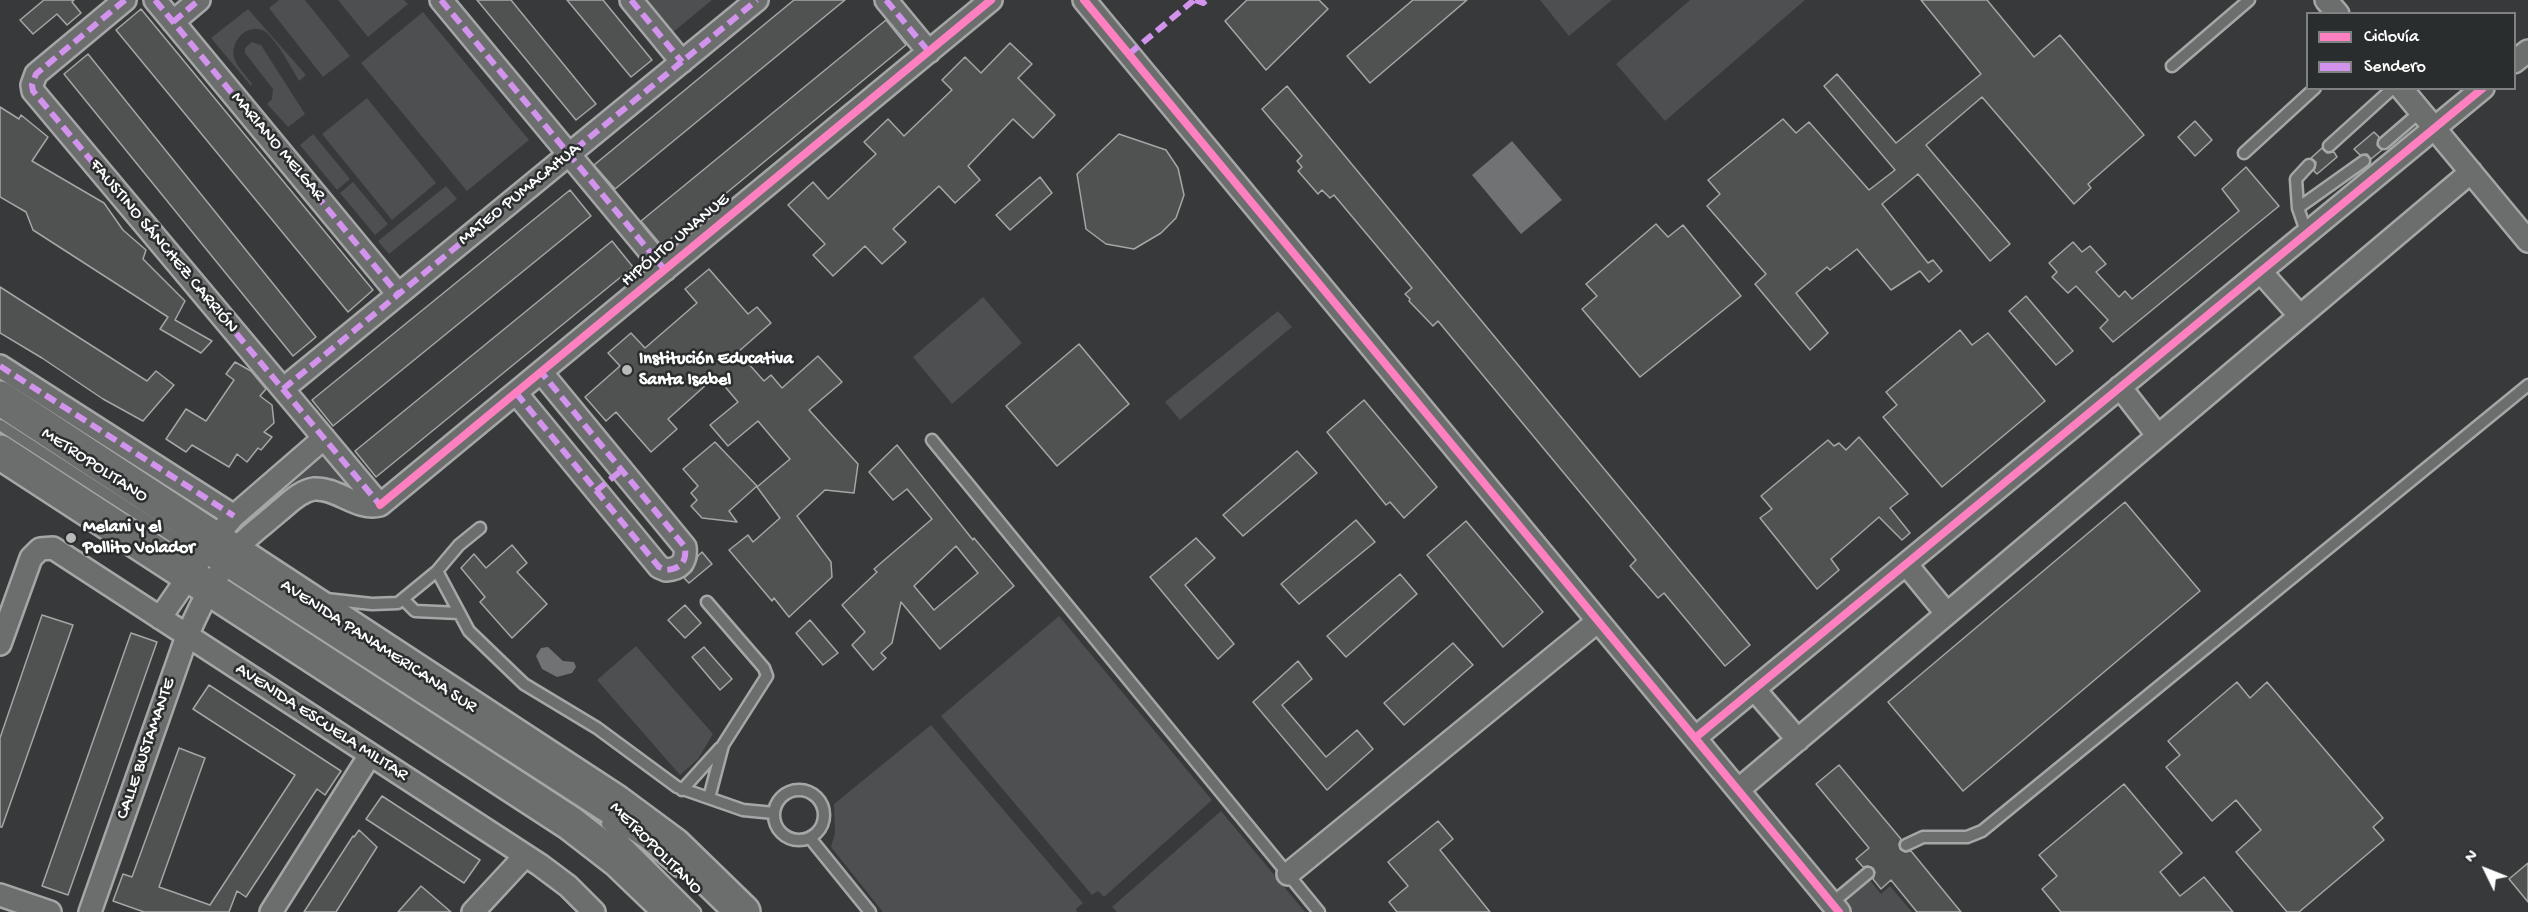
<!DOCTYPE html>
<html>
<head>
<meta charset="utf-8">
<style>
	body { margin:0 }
	#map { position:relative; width:2528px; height:912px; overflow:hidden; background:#38393a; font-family:"Gochi Hand",sans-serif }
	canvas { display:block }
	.legend { position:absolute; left:2306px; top:12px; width:210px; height:78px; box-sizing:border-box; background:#2a2d2e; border:2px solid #7f8182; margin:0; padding:8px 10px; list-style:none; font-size:18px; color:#fff }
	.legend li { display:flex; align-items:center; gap:12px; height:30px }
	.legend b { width:30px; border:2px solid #7f8182 }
	.north { position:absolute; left:2456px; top:840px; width:60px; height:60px; -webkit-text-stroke:4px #2a2d2e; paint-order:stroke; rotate:313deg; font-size:16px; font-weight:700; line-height:24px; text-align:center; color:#fff }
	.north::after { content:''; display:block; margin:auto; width:21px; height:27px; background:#fff; clip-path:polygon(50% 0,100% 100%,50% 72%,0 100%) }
</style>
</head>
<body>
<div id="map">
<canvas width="2528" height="912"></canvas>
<ul class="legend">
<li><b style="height:8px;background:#ff80c0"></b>Ciclovía</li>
<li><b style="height:8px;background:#d193ec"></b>Sendero</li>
</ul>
<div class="north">N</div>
</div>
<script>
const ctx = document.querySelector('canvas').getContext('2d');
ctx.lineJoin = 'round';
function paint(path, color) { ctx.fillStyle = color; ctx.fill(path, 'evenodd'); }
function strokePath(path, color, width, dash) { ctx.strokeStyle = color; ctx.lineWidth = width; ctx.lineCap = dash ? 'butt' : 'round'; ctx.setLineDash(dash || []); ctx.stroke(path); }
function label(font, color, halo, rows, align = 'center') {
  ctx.font = font + ' "Gochi Hand",sans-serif'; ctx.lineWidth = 5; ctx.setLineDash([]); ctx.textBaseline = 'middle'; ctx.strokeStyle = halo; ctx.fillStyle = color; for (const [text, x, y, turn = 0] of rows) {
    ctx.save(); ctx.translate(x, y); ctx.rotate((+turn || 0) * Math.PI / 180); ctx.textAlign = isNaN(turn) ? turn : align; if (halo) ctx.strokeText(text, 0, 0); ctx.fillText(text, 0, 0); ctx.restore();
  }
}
paint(new Path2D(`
	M279,0H305L350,56L323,77L269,8Z
	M338,0H404L408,4L368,37Z
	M645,0H712L672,33Z
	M1540,0H1612L1569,36Z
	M1690,0H1805L1665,121L1616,64Z
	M248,9L306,75L299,81C290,66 280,45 267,33C251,20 230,39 234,57C236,66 247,76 252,84L251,86L211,38Z
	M423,12L529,140L467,191L361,63Z
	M252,42L261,45L305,114L288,127L267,104L272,99L273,89L245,53V48Z
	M367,98L436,183L392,220L322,134Z
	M313,134L350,179L337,190L300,145Z
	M353,182L388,224L375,235L340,193Z
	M446,186L457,199L389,254L378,241Z
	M983,297L1022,343L952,404L913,357Z
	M1278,311L1292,327L1180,420L1165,402Z
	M322,454L327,457L351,488L334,482L290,492L283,483Z
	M1059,616L1212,800L1104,897L1098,891L1092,895L941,716Z
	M636,646L713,734L698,759L680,775L597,680Z
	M931,725L1083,903L1076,909L1077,912H883L831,847L835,833L834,804Z
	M1221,811L1305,912H1117L1112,907Z
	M1869,879L1881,894L1890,886L1912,912H1851L1842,902Z`), '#4d4f50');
paint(new Path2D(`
	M1512,141L1562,200L1521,234L1472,175Z
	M548,647L563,661L574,662L576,667L572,673L557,677L542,669L536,656L541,648Z`), '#707273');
const building = new Path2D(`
	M44,0H74L72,2L81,13L67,25L57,14L33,34L20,20Z
	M477,0H511L596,104L576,120Z
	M567,0H603L652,60L631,77Z
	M794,0H845L615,189L594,165Z
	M1247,0H1319L1328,9L1266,70L1225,21Z
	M1413,0H1467L1370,83L1347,56Z
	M1921,0H1987L2034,57L2060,35L2144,135L2088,184L2091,188L2074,204L1982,97L1926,145L2010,244L1990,261L1918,174L1882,204L1928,263L1933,260L1942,271L1929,282L1920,271L1891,290L1857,249L1830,270L1827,267L1796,293L1828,333L1810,350L1755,284L1766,274L1707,206L1720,194L1708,180L1783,119L1796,133L1809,122L1869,190L1895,170L1824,86L1837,74L1896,143L1981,74Z
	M141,9L373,290L348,312L116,30Z
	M886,20L906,45L662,246L641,221Z
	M1010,43L1032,64L1018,78L1055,115L1033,138L1013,119L968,166L980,180L955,203L939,186L893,229L906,242L882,264L865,246L833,276L813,255L825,244L788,205L813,182L828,199L876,154L864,142L888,119L904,136L952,90L942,80L965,57L981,73Z
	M88,54L316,337L293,356L64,74Z
	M1287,86L1750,645L1725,666L1664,593L1658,598L1630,566L1636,560L1438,321L1433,326L1409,301L1410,299L1405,294L1412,288L1334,195L1330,198L1322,190L1318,194L1298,171L1302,167L1297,161L1302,156L1262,109Z
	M0,107L19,119L21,115L48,137L32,161L104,203L123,230L146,250L143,259L185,301L175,320L212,341L201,353L160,329L168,317L33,230L26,212L0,197Z
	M2195,121L2212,140L2195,156L2178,137Z
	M2374,132L2379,137L2377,145L2382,150L2371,159L2367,154L2360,155L2354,149Z
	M1119,134L1166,150L1178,168L1184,195L1176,218L1161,233L1134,249L1106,244L1086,229L1077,174Z
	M2322,148L2327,153L2334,152L2337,157L2317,174L2314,171L2316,162L2311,158Z
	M2246,167L2279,206L2113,342L2100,328L2108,320L2076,286L2068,293L2052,277L2057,272L2049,263L2073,242L2082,252L2090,246L2106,264L2096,272L2119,297L2125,291L2132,299L2239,211L2222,189Z
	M1040,177L1052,193L1010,230L996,215Z
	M570,190L591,216L333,426L312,400Z
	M1656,224L1668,237L1683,225L1741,296L1640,377L1582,309L1597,296L1586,284Z
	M612,241L633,267L376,477L355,451Z
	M709,269L748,314L757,307L771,323L738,352L764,381L771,375L782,388L818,356L842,382L809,410L858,464L854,493L825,490L797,516L831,562L832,577L789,617L774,598L772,601L729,550L748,535L753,542L780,518L757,487L790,459L758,421L728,446L710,425L738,402L716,376L668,419L677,429L651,452L616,412L606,421L585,397L620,366L608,353L631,333L645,348L697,303L685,289Z
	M0,287L147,381L156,371L174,385L143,421L103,399L42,358L0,333Z
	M2026,296L2073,351L2056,365L2009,311Z
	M1960,330L1972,345L1988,333L2045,401L1942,487L1883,417L1897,405L1886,392Z
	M1079,344L1129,404L1057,466L1006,406Z
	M235,362L251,371L266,389L260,396L272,405L274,423L264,432L272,437L261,450L258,448L247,462L237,454L229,467L192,445L186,452L166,439L186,409L206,421L234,380L226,374Z
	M1364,400L1437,487L1404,518L1390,502L1386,505L1327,432Z
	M1859,437L1908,494L1890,508L1910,533L1902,540L1879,517L1831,559L1839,570L1817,589L1760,518L1772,509L1761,496L1828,440L1834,446L1839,443L1846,450Z
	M715,442L757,486L729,511L737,522L702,518L691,506L697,500L691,493L698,486L683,469Z
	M897,445L973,540L974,538L1014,586L940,649L901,602L892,643L881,653L886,658L873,670L852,645L865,632L842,605L877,572L874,569L932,519L907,489L893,500L869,472ZM956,546L978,573L934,610L914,586Z
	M1297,451L1317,473L1243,536L1223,515Z
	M2125,502L2200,591L1963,791L1888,702Z
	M1356,520L1375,542L1299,604L1281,584Z
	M1466,521L1543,612L1503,647L1427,555Z
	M1196,538L1215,558L1185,585L1234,644L1218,659L1150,577Z
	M512,545L527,563L517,572L547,604L512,638L480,602L485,597L461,568L474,554L486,568Z
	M702,552L712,564L689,583L684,578L692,571L698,556Z
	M1400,574L1417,594L1346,657L1327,636Z
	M685,605L701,623L685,638L668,620Z
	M42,615L73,625L2,827H0V738Z
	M810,620L838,653L823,665L796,633Z
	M131,633L157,642L68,895L42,886Z
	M1453,643L1473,665L1404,725L1384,703Z
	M704,647L732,679L720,690L692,657Z
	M1298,661L1312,679L1282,705L1326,757L1357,730L1373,749L1327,790L1253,702Z
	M2237,682L2250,698L2267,682L2383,818L2373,827L2384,840L2299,912H2287L2236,852L2261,830L2236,800L2212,821L2166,767L2180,755L2168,741Z
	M209,685L341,771L325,795L317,789L246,897L237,891L229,912H144L113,901L123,874L132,877L179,748L205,758L159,887L210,905L295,775L193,709Z
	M1839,765L1901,839L1899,844L1900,849L1905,852L1911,851L1961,912H1917L1891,880L1881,889L1873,879L1875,872L1873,868L1867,866L1863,867L1856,859L1869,848L1816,784Z
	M2124,784L2182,853L2160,872L2180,896L2204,877L2233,912H2061L2042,889L2057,876L2039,855Z
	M382,796L480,860L464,883L366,819Z
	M1438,821L1453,839L1440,850L1490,912H1397L1389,902L1408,886L1388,862Z
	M359,830L377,847L336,912H304L353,836L354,837Z
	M2528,863V902L2509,879Z
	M421,886L451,912H398Z`);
paint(building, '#505151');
strokePath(building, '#a5a6a6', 1.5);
const service = new Path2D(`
	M2172,66L2249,0
	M2384,143L2420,112
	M2329,146L2393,88
	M2244,153L2315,88
	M2298,208L2364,161
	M2307,234L2298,208L2296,179L2309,165
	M0,425L644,842L678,871
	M932,440L1319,912
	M437,571L469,631L524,684L597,728L677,787L743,810L774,813
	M326,599L372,604L398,603L437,571L459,545L480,528
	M403,599L415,611L459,613
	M707,602L764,668L767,676L723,745L709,798
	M682,790L720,748
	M774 815a25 25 0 1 1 50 0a25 25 0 1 1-50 0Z
	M607,824L695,912
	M810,838L870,912
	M1906,845L1923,837H1967L1982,831L2528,385
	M1832,903L1868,873`);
const minor = new Path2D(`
	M125,0L36,74L32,85L33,91L380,505
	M155,0L398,294
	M441,0L665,270
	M631,0L682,62
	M886,0L929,52
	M1084,0L1839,912
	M2326,0L2338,14
	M173,22L199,0
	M2514,62L2528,51
	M2401,88L2528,241
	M2261,272L2300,316
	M0,366L234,516
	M2120,387L2158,436
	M283,389L757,0
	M516,393L659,567L666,570C680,569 687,562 685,547L541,372
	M380,505L991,0
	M1906,564L1947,614
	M160,618L215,538L234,516L324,438
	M0,644L31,558L40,549L53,548L540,865L568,886L594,912
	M1754,689L1798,740
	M1695,738L2483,88
	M1738,790L2471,172
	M1288,874L1598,621
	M0,895L50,912
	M90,912L187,636C202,602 219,568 244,541C255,530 268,521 279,511C289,503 300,491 314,489C337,487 357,511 380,505
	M271,912L370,755
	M473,912L525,856`);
const primary = new Path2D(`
	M0,398L616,802L674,845L743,912
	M0,452L570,823L619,861L672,912`);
strokePath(service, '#a5a6a6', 15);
strokePath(minor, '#a5a6a6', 26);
strokePath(primary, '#a5a6a6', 38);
strokePath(service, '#6c6d6d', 10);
strokePath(minor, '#6c6d6d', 21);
strokePath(primary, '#6c6d6d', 33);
strokePath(new Path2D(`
	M125,0L36,74L32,85L33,91L380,505L383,503
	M155,0L398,294
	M441,0L665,270
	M631,0L682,62
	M886,0L929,52
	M1195,0L1203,3L1207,0
	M173,22L199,0
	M1129,54L1194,0
	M0,366L234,516
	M283,389L757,0
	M516,393L659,567L666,570C680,569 687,562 685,547L541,372
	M596,491L622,470`), '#d193ec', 6, [12, 6]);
strokePath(new Path2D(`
	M1084,0L1839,912
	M380,505L991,0
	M1695,738L2483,88`), '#ff80c0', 8);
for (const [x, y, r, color] of [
	[627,370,6,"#b9baba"],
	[71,538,6,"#b9baba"]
]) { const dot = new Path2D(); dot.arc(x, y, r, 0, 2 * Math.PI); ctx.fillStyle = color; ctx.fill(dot); strokePath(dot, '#2a2d2e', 2); }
label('18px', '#fff', '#2a2d2e', [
	["MARIANO MELGAR",277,147,50],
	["MATEO PUMACAHUA",520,195,-39],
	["HIPÓLITO UNANUE",676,241,-40],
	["FAUSTINO SÁNCHEZ CARRIÓN",163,247,50],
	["METROPOLITANO",94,466,33],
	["AVENIDA PANAMERICANA SUR",378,647,33],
	["AVENIDA ESCUELA MILITAR",321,723,33],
	["CALLE BUSTAMANTE",147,749,-71],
	["METROPOLITANO",655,849,45]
]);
label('bold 18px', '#fff', '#2a2d2e', [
	["Institución Educativa",639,360],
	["Santa Isabel",639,381],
	["Melani y el",83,528],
	["Pollito Volador",83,549]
], 'left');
</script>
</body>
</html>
